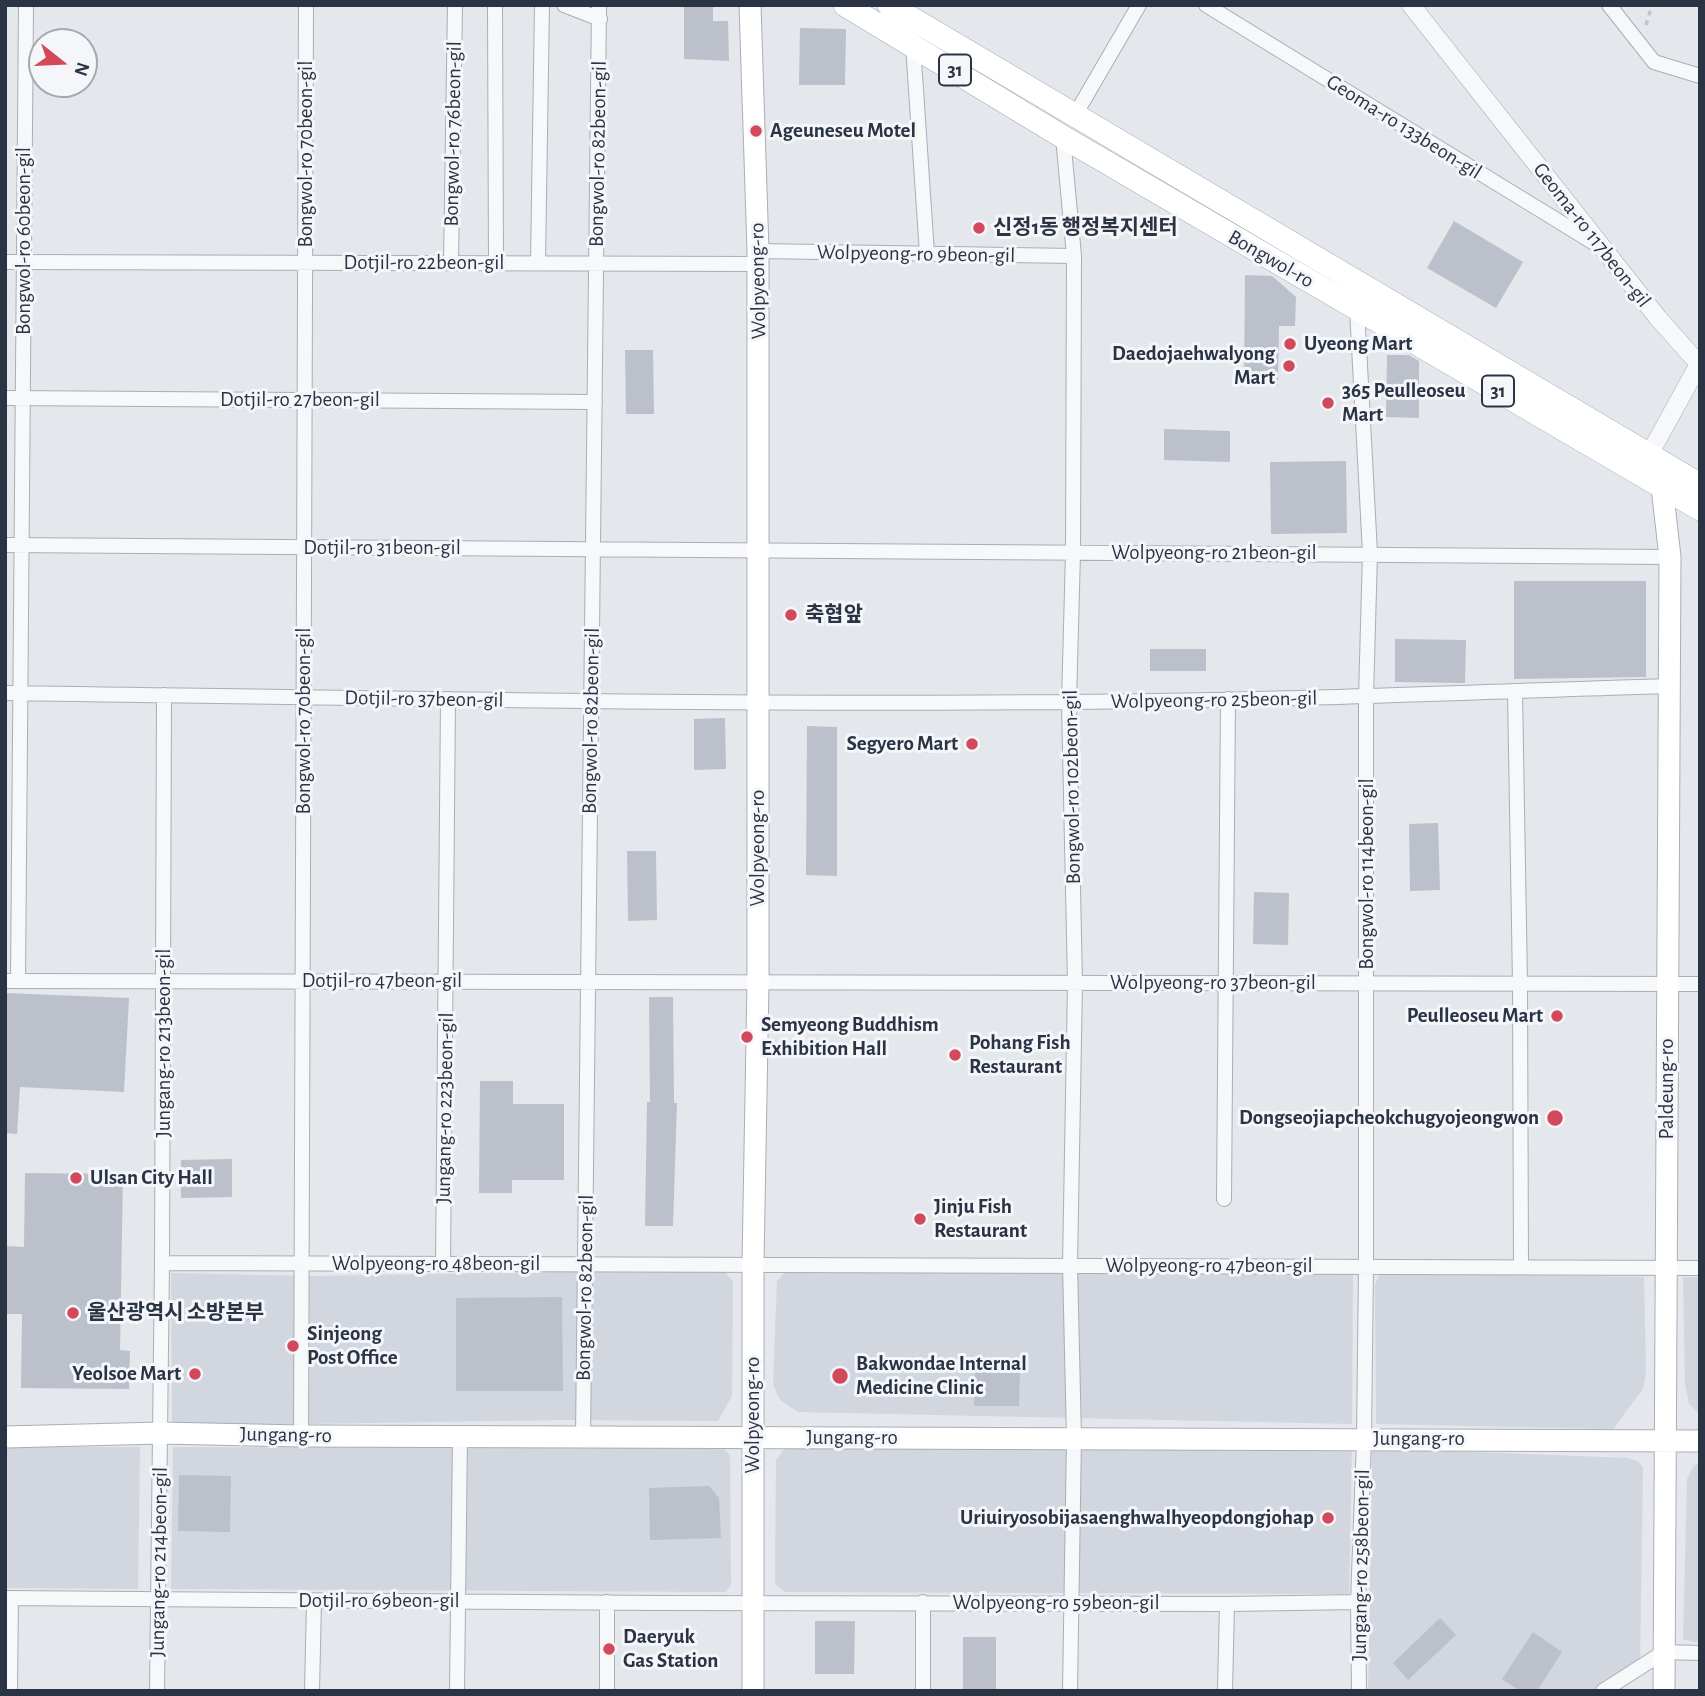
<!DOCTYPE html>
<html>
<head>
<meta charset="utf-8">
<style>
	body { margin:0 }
	#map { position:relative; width:1705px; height:1696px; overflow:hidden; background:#e4e7ec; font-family:"Alegreya Sans",sans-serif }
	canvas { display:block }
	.frame { position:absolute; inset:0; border:7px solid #2b3445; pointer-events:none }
	.north { position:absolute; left:28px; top:28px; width:70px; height:70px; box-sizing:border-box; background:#f4f6f9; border:2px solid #a4a8b1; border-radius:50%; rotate:108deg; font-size:19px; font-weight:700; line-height:28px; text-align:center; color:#2b3445 }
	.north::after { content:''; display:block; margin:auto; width:24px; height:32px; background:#d1495b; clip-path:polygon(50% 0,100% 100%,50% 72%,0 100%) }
</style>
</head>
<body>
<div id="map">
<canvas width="1705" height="1696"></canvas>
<div class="frame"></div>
<div class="north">N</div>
</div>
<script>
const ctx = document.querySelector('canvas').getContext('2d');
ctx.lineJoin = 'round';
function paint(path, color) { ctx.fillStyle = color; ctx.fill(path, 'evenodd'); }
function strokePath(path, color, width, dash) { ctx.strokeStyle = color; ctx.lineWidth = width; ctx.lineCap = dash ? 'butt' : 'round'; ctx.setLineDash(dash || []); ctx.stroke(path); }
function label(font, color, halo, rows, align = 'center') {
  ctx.font = font + ' "Alegreya Sans","Noto Sans KR",sans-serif'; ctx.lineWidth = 6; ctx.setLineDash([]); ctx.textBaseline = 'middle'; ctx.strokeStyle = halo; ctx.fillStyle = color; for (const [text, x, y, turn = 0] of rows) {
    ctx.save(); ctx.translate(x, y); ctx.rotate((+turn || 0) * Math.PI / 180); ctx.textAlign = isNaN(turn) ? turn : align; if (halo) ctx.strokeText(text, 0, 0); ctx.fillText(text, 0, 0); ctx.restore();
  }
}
paint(new Path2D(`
	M789,1268L1353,1273L1352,1424L798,1412L780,1400L773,1385L777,1281Z
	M722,1269L733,1281L732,1396L718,1421L566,1420L172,1426L171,1273L311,1276Z
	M1380,1273L1644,1277L1646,1373L1643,1389L1613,1429L1376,1424L1375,1285Z
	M1683,1277H1700V1414L1689,1404L1685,1384Z
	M5,1447H140L138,1589L5,1588Z
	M173,1447L724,1448L730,1456L731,1585L726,1592L171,1589Z
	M785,1448H1352L1349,1594L785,1592L775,1584L776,1460Z
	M1372,1448L1627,1458L1638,1461L1643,1467L1640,1664L1595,1691H1368Z
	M1700,1461V1642H1694L1683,1639L1687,1479L1693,1467Z`), '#d2d6de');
paint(new Path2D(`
	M684,5H713V21H728L729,61L684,59Z
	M800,28L846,29L845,85H799Z
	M1454,221L1523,262L1496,308L1427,268Z
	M1245,275L1272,276L1296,297L1295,326H1279L1278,386L1244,385Z
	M625,350H653L654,414H626Z
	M1387,355H1409L1419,361V418L1386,417Z
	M1164,429L1230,431V462L1164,460Z
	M1346,461L1347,533L1271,534L1270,462Z
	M1514,581H1646V677L1514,679Z
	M1395,639L1466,640L1465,683L1395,682Z
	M1150,649H1206V671H1150Z
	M725,718L726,769L694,770V719Z
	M807,726L837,727V876L806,875Z
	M1438,823L1440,890L1410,891L1409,824Z
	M627,851H656L657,920L628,921Z
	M1254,892L1289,893L1288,945L1253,944Z
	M5,993L129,998L124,1092L20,1087L17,1134L5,1133Z
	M649,997H673L674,1103H677L673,1226H645L647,1102H650Z
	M480,1081H513V1104H564V1180H512V1193H479Z
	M232,1159V1197L181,1198V1160Z
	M25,1173L123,1174L120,1350L130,1351L129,1389L21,1388L22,1314H5V1246L24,1247Z
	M562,1297L563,1391H456V1298Z
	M975,1365L1020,1366L1019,1406H974Z
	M179,1475L231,1476L230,1532L178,1531Z
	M709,1486L719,1498L721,1538L650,1540L649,1488Z
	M1440,1618L1456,1635L1408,1680L1393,1663Z
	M815,1621H855L854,1674H815Z
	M1533,1632L1562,1652L1537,1691H1520L1502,1679Z
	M963,1637H996V1691H963Z`), '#bbc0ca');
const minor = new Path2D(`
	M495,5L496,263
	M564,5L600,19
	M1206,5L1599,246
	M1609,5L1654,62L1700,76
	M913,45L927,254
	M1075,115L1139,5
	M1063,137L1074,256L1073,553L1069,702L1075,983L1070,1265L1074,1438L1070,1691
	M758,251L1074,256
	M5,262L758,264
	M451,263L455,5
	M538,263L542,5
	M1357,309L1370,553L1366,697V1266L1364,1439L1358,1602L1359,1691
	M5,398L595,402
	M5,545L1670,557
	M1515,691L1520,984L1521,1267
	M5,693C359,698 713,705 1067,702C1268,701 1468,692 1669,686
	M5,981L1700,984
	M18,981L26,5
	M1224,1199L1228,699
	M162,1263L1700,1268
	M443,1264L448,699
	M301,1436L306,5
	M583,1437L599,5
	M5,1598L656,1603L1227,1604L1358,1602
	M923,1602V1691
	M10,1691L11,1598
	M157,1691L162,1263L164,695
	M312,1691L314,1601
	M457,1691L460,1436
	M607,1691V1602
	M1225,1691L1227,1604
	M1603,1691L1664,1652L1700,1653`);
const tertiary = new Path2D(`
	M1411,5L1658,318L1699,364L1644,464`);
const secondary = new Path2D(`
	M750,5L758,251V982L753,1263V1691
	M1662,487L1670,557L1664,1691
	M5,1437L161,1433L301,1436L1700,1441`);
const primary = new Path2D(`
	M845,5L1063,137L1700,509
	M889,5L1700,485`);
strokePath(minor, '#a9aeb7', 16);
strokePath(tertiary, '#a9aeb7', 19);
strokePath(secondary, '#a9aeb7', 23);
strokePath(primary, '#a3abb8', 24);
strokePath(new Path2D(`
	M1646,25L1652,5`), '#c2c5cb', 3.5, [5, 5]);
strokePath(minor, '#f7f8fa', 14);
strokePath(tertiary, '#f7f8fa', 18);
strokePath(secondary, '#fff', 21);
strokePath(primary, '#fff', 23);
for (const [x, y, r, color] of [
	[756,131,7,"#d1495b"],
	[979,228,7,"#d1495b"],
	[1290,344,7,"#d1495b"],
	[1289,366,7,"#d1495b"],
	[1328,403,7,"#d1495b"],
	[791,615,7,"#d1495b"],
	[972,744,7,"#d1495b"],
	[1557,1016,7,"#d1495b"],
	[747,1037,7,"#d1495b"],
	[955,1055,7,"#d1495b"],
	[1555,1118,9,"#d1495b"],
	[76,1178,7,"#d1495b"],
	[920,1219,7,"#d1495b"],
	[73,1313,7,"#d1495b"],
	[293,1346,7,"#d1495b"],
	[195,1374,7,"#d1495b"],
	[840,1376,9,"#d1495b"],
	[1328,1518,7,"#d1495b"],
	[609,1649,7,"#d1495b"]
]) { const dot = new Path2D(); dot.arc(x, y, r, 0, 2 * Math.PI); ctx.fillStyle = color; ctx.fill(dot); strokePath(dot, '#f4f6f9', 2.5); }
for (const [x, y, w] of [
	[955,70,32],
	[1498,391,32]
]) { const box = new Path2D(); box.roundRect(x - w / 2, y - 15.5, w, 31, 5); ctx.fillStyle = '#f4f6f9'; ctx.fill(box); strokePath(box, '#2b3445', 2); }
label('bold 19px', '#2b3445', null, [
	["31",955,70],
	["31",1498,391]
]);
label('21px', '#2b3445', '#f4f6f9', [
	["Geoma-ro 133beon-gil",1404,127,32],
	["Bongwol-ro 76beon-gil",453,134,-89],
	["Bongwol-ro 70beon-gil",306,154,-90],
	["Bongwol-ro 82beon-gil",598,154,-89],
	["Geoma-ro 117beon-gil",1592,235,52],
	["Bongwol-ro 60beon-gil",24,241,-90],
	["Wolpyeong-ro 9beon-gil",916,254,1],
	["Bongwol-ro",1271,259,30],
	["Dotjil-ro 22beon-gil",424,263],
	["Wolpyeong-ro",758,281,-91],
	["Dotjil-ro 27beon-gil",300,400],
	["Dotjil-ro 31beon-gil",382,548],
	["Wolpyeong-ro 21beon-gil",1214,553],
	["Dotjil-ro 37beon-gil",424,699,1],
	["Wolpyeong-ro 25beon-gil",1214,700,-1],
	["Bongwol-ro 70beon-gil",304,721,-90],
	["Bongwol-ro 82beon-gil",591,721,-89],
	["Bongwol-ro 102beon-gil",1072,787,-91],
	["Wolpyeong-ro",758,848,-90],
	["Bongwol-ro 114beon-gil",1367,874,-90],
	["Dotjil-ro 47beon-gil",382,981],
	["Wolpyeong-ro 37beon-gil",1213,983],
	["Jungang-ro 213beon-gil",164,1043,-90],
	["Paldeung-ro",1667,1089,-90],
	["Jungang-ro 223beon-gil",445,1108,-89],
	["Wolpyeong-ro 48beon-gil",436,1264],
	["Wolpyeong-ro 47beon-gil",1209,1266],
	["Bongwol-ro 82beon-gil",585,1288,-89],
	["Wolpyeong-ro",753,1415,-90],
	["Jungang-ro",286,1435,1],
	["Jungang-ro",852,1438],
	["Jungang-ro",1419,1439],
	["Jungang-ro 214beon-gil",159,1562,-89],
	["Jungang-ro 258beon-gil",1361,1565,-89],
	["Dotjil-ro 69beon-gil",379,1601],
	["Wolpyeong-ro 59beon-gil",1056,1603]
]);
label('bold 21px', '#2b3445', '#f4f6f9', [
	["Ageuneseu Motel",770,131],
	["신정1동 행정복지센터",993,228],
	["Uyeong Mart",1304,344],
	["Daedojaehwalyong",1275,354,"right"],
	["Mart",1275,378,"right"],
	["365 Peulleoseu",1342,391],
	["Mart",1342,415],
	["축협앞",805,615],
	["Segyero Mart",958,744,"right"],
	["Peulleoseu Mart",1543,1016,"right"],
	["Semyeong Buddhism",761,1025],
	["Exhibition Hall",761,1049],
	["Pohang Fish",969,1043],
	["Restaurant",969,1067],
	["Dongseojiapcheokchugyojeongwon",1539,1118,"right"],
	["Ulsan City Hall",90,1178],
	["Jinju Fish",934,1207],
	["Restaurant",934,1231],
	["울산광역시 소방본부",87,1313],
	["Sinjeong",307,1334],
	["Post Office",307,1358],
	["Bakwondae Internal",856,1364],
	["Medicine Clinic",856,1388],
	["Yeolsoe Mart",181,1374,"right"],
	["Uriuiryosobijasaenghwalhyeopdongjohap",1314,1518,"right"],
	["Daeryuk",623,1637],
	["Gas Station",623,1661]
], 'left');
</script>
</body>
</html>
